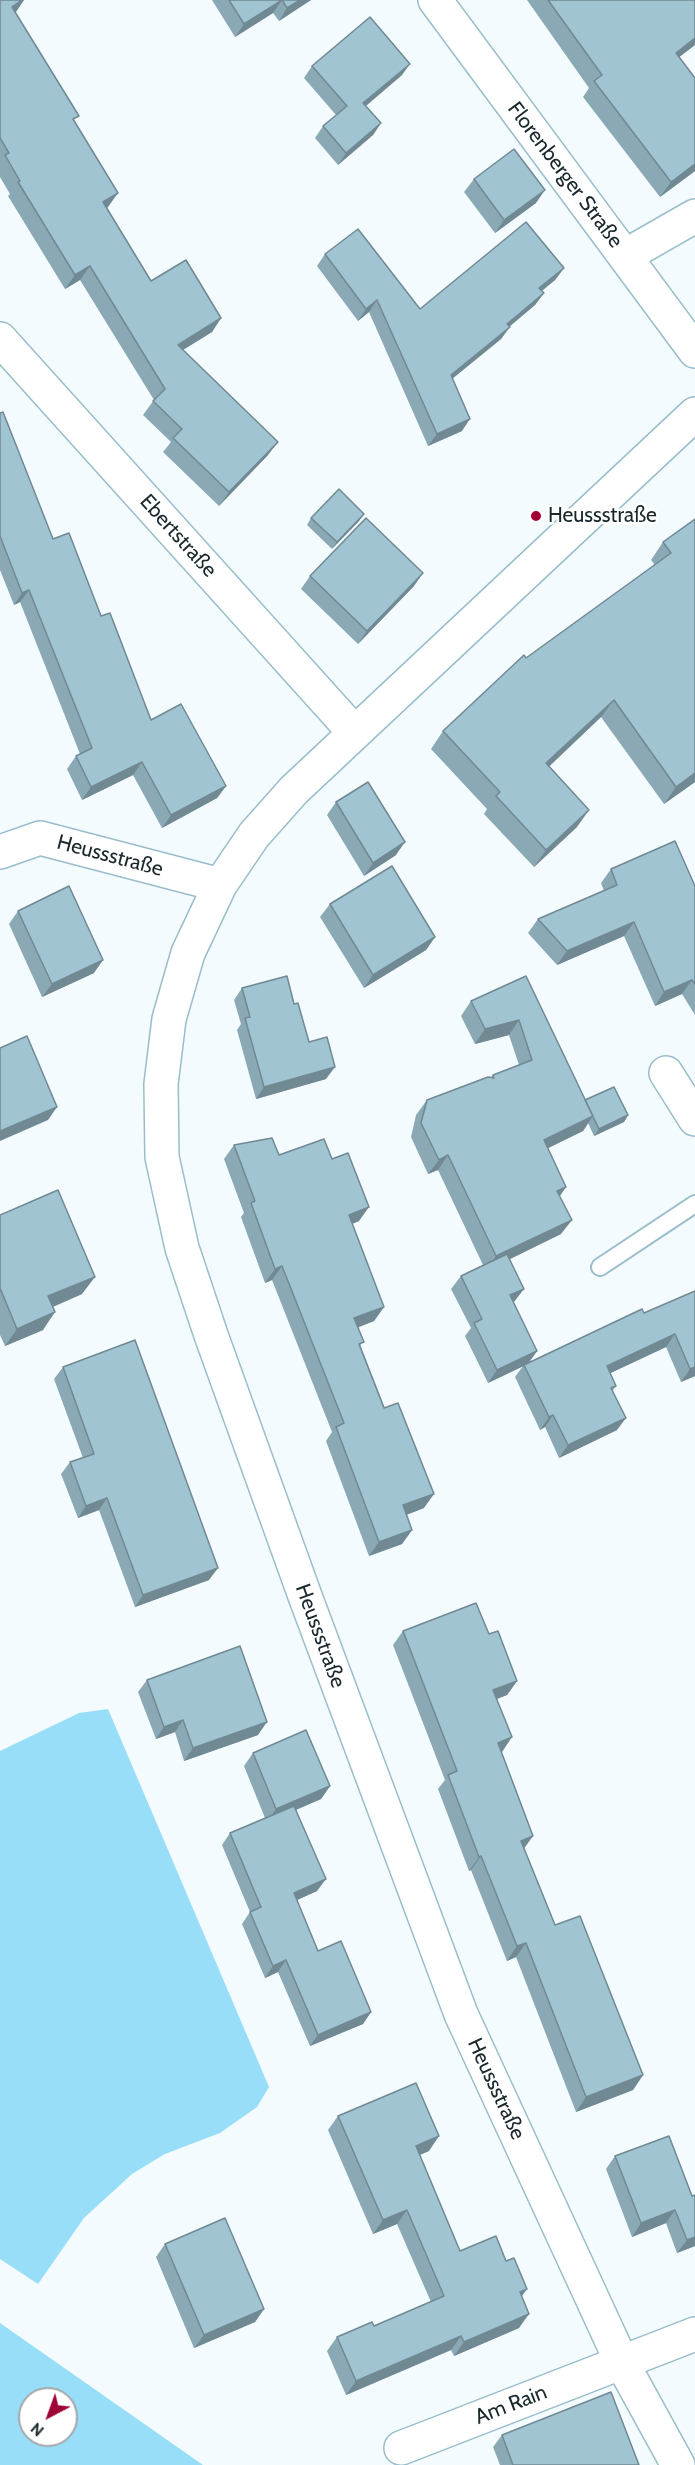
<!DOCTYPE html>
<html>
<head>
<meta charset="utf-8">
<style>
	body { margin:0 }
	#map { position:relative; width:695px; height:2465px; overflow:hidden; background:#f4fbfe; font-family:Cabin,sans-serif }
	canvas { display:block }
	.north { position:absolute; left:18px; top:2387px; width:60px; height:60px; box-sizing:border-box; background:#fff; border:2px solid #a3a9ab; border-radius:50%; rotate:221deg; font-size:16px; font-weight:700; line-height:24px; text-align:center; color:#1a282d }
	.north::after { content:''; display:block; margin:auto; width:21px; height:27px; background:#a10236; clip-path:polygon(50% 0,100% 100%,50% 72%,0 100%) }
</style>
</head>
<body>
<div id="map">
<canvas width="695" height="2465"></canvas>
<div class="north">N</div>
</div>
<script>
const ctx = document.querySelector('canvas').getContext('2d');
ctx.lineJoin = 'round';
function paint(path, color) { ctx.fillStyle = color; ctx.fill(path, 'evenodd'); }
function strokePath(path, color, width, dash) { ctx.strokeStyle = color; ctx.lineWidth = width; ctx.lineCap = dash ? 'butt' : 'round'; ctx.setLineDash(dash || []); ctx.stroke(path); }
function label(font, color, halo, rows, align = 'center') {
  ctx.font = font + ' Cabin,sans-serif'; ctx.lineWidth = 5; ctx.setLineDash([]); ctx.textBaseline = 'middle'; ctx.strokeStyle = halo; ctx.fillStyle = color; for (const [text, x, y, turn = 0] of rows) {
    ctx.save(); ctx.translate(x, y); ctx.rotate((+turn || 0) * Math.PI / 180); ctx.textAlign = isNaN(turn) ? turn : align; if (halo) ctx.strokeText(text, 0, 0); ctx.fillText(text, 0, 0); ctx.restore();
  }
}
paint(new Path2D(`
	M108,1709L269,2087L257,2107L220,2133L165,2154L132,2174L84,2218L38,2284L0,2259V1751L79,1713Z
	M0,2323L203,2465H0ZM30,2399H66V2435H30Z`), '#99def9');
const lane = new Path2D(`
	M600,1267L695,1204`);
const street = new Path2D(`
	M625,256L695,216
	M0,339L355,733
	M0,852L40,838L220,885
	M666,1073L695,1119
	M401,2448L695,2334
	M678,2465L622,2363L461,2014L305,1596L211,1335L182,1248L162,1157L161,1084L169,1019L188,953L220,885L254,835L294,790L695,414`);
const secondary = new Path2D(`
	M435,0L695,351`);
strokePath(lane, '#99bdcb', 20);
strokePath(street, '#99bdcb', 36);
strokePath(secondary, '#99bdcb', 36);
strokePath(lane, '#fff', 16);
strokePath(street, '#fff', 33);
strokePath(secondary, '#fff', 33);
paint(new Path2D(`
	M0,0H24L15,12L75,122L108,207L107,208L151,281L221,318L212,332L183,350L268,455L219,506L163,452L171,442L143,415L154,400L80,280L65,289L8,196L10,194L0,177Z
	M212,0H311L279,21L273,13L235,37Z
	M527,0H695V45L679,57L695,171L660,197L583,97L589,88Z
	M312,66L402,75L366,106L381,123L373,135L338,165L315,138L323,126L336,115L304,78Z
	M474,179L536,203L495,233L464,192Z
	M325,254L420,309L564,268L555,280L542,291L544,293L535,305L509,327L501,339L452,379L462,431L428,446L369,312L358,321L317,266Z
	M0,413L53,539L101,616L151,720L226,786L217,798L162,828L133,775L82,800L67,769L76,756L80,754L20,602L14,605L0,570Z
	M364,514L359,521L332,549L307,525L311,518Z
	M695,519V782L664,804L601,717L549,766L577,827L534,867L484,814L487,809L431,749L443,731L526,658L655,565L651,560L663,542Z
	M310,576L414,586L358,644L301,589Z
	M336,802L396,855L364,876L327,815Z
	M611,869L695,886V1015L682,994L655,1006L624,936L557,965L528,933L538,919L604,891L601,883Z
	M330,904L435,937L426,950L364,988L320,917Z
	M18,911L94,973L42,997L9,924Z
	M526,976L585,1100L628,1115L624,1122L594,1136L588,1123L583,1131L548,1148L566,1187L560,1196L561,1234L509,1259L514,1302L513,1303L537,1351L528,1363L695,1291V1376L681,1382L666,1347L610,1373L616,1386L613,1390L617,1430L559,1458L545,1427L540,1430L515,1377L523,1366L488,1383L465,1336L471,1328L451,1289L461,1276L483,1265L438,1170L428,1174L411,1137L416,1115L427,1100L491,1077L493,1075L519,1065L509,1035L475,1044L461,1016L471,1001Z
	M242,988L294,1004L309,1042L326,1079L256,1099L237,1030L241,1024L234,1000Z
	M234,1145L279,1155L332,1159L359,1221L352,1224L384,1307L374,1321L358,1327L361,1347L424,1508L406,1515L412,1530L402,1544L369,1556L326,1441L332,1432L272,1280L265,1283L241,1217L244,1213L224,1159Z
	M0,1215L82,1294L53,1307L43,1330L5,1346L0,1335Z
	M63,1367L209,1580L135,1607L99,1510L78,1518L61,1474L70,1462L83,1458L54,1379Z
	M403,1631L489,1634L517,1681L507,1695L497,1699L501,1752L524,1848L555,1925L643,2075L633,2090L576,2112L516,1957L507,1961L471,1870L469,1871L438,1789L445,1780L393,1645Z
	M147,1680L258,1735L184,1761L175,1732L156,1739L138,1692Z
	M253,1753L330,1786L321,1799L296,1810L317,1891L297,1900L318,1951L371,2012L363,2024L310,2046L278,1972L265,1978L242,1924L250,1912L222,1845L230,1833L265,1818L244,1766Z
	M338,2116L429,2151L420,2155L460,2251L522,2296L519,2328L454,2356L451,2350L346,2395L327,2351L337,2337L374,2326L431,2302L397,2224L373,2234L328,2130Z
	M669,2136L695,2246L677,2253L666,2223L632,2237L606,2169L615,2156Z
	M165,2244L264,2309L255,2322L194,2348L156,2257Z
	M502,2435L639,2465H500L493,2447Z`), '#8aa9b5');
paint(new Path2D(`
	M22,0H24L16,12L2,20L12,7Z
	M282,0L273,13L235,37L244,24Z
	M300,0H311L279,21L287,8Z
	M695,38V45L665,68L676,53Z
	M410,64L402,75L355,115L363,103Z
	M381,123L373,135L338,165L346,153Z
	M695,164V171L660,197L671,182Z
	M545,190L536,203L495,233L504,220Z
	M118,193L108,207L93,216L103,202Z
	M90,266L80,280L65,289L75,275Z
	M564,268L555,280L530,300L539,288Z
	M544,293L535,305L498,336L507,324Z
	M377,300L369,312L358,321L366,309Z
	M221,318L212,332L168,359L178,345Z
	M510,327L501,339L442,387L451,375Z
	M470,419L462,431L428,446L437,434Z
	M278,442L268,455L219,506L229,492Z
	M364,514L359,521L332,549L337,542Z
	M423,573L414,586L358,644L367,631Z
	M29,590L20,602L14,605L22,593Z
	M614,700L601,717L534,781L546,763Z
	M142,762L133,775L82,800L91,787Z
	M695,773V782L664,804L676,787Z
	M226,786L217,798L162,828L171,815Z
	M589,810L577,827L534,867L546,850Z
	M405,842L396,855L364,876L373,863Z
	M634,922L624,936L557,965L567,951Z
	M435,937L426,950L364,988L373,975Z
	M103,960L94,973L42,997L52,984Z
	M692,980L682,994L655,1006L664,992Z
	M519,1020L509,1035L475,1044L485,1029Z
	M335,1067L326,1079L256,1099L264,1087Z
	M57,1107L48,1120L0,1141V1131Z
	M628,1115L624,1122L594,1136L599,1129Z
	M593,1116L583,1131L534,1155L544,1140Z
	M448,1155L438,1170L428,1174L439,1160Z
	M566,1187L556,1201L557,1191Z
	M369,1207L359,1221L339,1229L349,1215Z
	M572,1220L561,1234L486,1271L496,1256Z
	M282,1266L272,1280L265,1283L275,1269Z
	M95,1277L82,1294L36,1314L48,1296Z
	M524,1289L514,1302L501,1309L510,1295Z
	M384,1307L374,1321L344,1333L354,1318Z
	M55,1312L43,1330L5,1346L17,1329Z
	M675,1334L666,1347L598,1379L607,1366Z
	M537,1351L528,1364L488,1383L497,1370Z
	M695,1367V1376L681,1382L690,1369Z
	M553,1415L545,1427L540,1430L549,1417Z
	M626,1418L617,1430L559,1458L568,1445Z
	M434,1494L424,1508L393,1520L403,1505Z
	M107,1498L99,1510L78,1518L86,1506Z
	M412,1530L402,1544L369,1556L379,1542Z
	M218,1568L209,1580L135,1607L143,1595Z
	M517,1681L507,1695L483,1704L493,1690Z
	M183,1720L175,1732L156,1739L164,1727Z
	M267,1722L258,1735L184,1761L193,1748Z
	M512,1737L502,1752L487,1757L498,1743Z
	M330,1786L321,1799L267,1822L276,1809Z
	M533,1836L523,1850L521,1841Z
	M481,1856L471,1870L469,1871L479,1857Z
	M326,1879L317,1891L286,1905L294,1893Z
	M526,1943L516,1957L507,1961L517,1946Z
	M286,1960L278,1972L265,1978L273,1966Z
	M371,2012L363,2024L310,2046L318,2035Z
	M643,2075L633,2090L576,2112L586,2097Z
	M439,2136L429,2151L406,2160L416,2146Z
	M407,2210L397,2224L373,2234L383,2220Z
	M675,2210L666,2223L632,2237L641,2223Z
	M695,2237V2246L677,2253L687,2240Z
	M527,2289L517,2303L520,2292Z
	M264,2309L255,2322L194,2348L204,2335Z
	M529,2314L519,2328L454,2356L464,2342Z
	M461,2336L451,2350L346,2395L356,2381Z`), '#708993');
const building = new Path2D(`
	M0,0H22L12,7L79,116L73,119L118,193L103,202L151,281L186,260L221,318L178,345L278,442L229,492L173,438L182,429L153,401L165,389L90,266L75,275L18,182L20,181L5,155L9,153L0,138Z
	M229,0H282L244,24Z
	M282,0H300L287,8Z
	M548,0H695V38L676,53L695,78V164L671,182L594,81L602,75Z
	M370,17L410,64L363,103L381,123L346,153L323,126L347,106L312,66Z
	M514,149L545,190L504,220L474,179Z
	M526,222L564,268L539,288L544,293L507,324L510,327L451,375L470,419L437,434L377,300L366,309L325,254L358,229L420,309Z
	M3,412L53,539L69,533L101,616L110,613L151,720L181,704L226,786L171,815L142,762L91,787L76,756L92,748L29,590L22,593L0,536V413Z
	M339,489L364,514L337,542L311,518Z
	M366,518L423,573L367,631L310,576Z
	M695,519V773L676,787L614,700L546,763L589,810L546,850L496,796L500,792L443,731L524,655L526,658L671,553L663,542Z
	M368,782L405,842L373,863L336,802Z
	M675,841L695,886V984L692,980L664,992L634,922L567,951L538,919L617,885L611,869Z
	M392,866L435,937L373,975L330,904Z
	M69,886L103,960L52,984L18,911Z
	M287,976L294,1004L298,1003L309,1042L327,1037L335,1067L264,1087L245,1018L250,1017L242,988Z
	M526,976L593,1116L544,1140L566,1187L557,1191L572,1220L496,1256L448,1155L439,1160L421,1123L427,1100L488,1077L494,1078L493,1075L532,1060L519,1020L485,1029L471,1001Z
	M27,1036L57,1107L0,1131V1048Z
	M614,1087L628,1115L599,1129L585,1100Z
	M272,1138L279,1155L324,1139L332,1159L348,1153L369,1207L349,1215L384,1307L354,1318L364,1342L359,1344L384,1408L398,1403L434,1494L403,1505L412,1530L379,1542L336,1427L344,1423L282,1266L275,1269L251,1203L255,1201L234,1145Z
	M58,1190L95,1277L48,1296L55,1312L17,1329L0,1288V1215Z
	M507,1254L524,1289L510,1295L537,1351L497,1370L474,1323L482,1319L461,1276Z
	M695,1291V1367L690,1369L675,1334L607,1366L616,1386L611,1388L626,1418L568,1445L553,1415L549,1417L524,1365L642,1309L644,1313Z
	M135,1340L218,1568L143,1595L107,1498L86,1506L70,1462L94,1454L63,1367Z
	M476,1603L489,1634L498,1631L517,1681L493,1690L512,1737L498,1743L533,1836L521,1841L555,1925L580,1916L643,2075L586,2097L526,1943L517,1946L481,1856L479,1857L448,1775L457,1771L403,1631Z
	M240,1646L267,1722L193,1748L183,1720L164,1727L147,1680Z
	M306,1730L330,1786L276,1809L253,1753Z
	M294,1806L326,1879L294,1893L318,1951L341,1941L371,2012L318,2035L286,1960L273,1966L250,1912L261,1907L230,1833Z
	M416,2083L439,2136L416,2146L460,2251L496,2236L506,2261L514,2258L527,2289L520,2292L529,2314L464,2342L461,2336L356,2381L337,2337L372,2322L374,2326L444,2296L407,2210L383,2220L338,2116Z
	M669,2136L692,2196L695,2195V2237L687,2240L675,2210L641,2223L615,2156Z
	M225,2218L264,2309L204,2335L165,2244Z
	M611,2392L639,2465H513L502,2435Z`);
paint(building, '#a0c4d2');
strokePath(building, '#708993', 1.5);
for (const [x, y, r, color] of [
	[536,516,6,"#a10236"]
]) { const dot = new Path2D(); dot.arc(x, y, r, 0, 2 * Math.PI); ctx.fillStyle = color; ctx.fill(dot); strokePath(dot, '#fff', 2); }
label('21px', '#1a282d', '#fff', [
	["Florenberger Straße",565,175,53],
	["Ebertstraße",178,536,48],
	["Heussstraße",110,856,15],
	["Heussstraße",320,1636,70],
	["Heussstraße",496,2089,65],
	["Am Rain",511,2405,-21]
]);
label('21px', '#1a282d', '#fff', [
	["Heussstraße",548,516]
], 'left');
</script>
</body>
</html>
